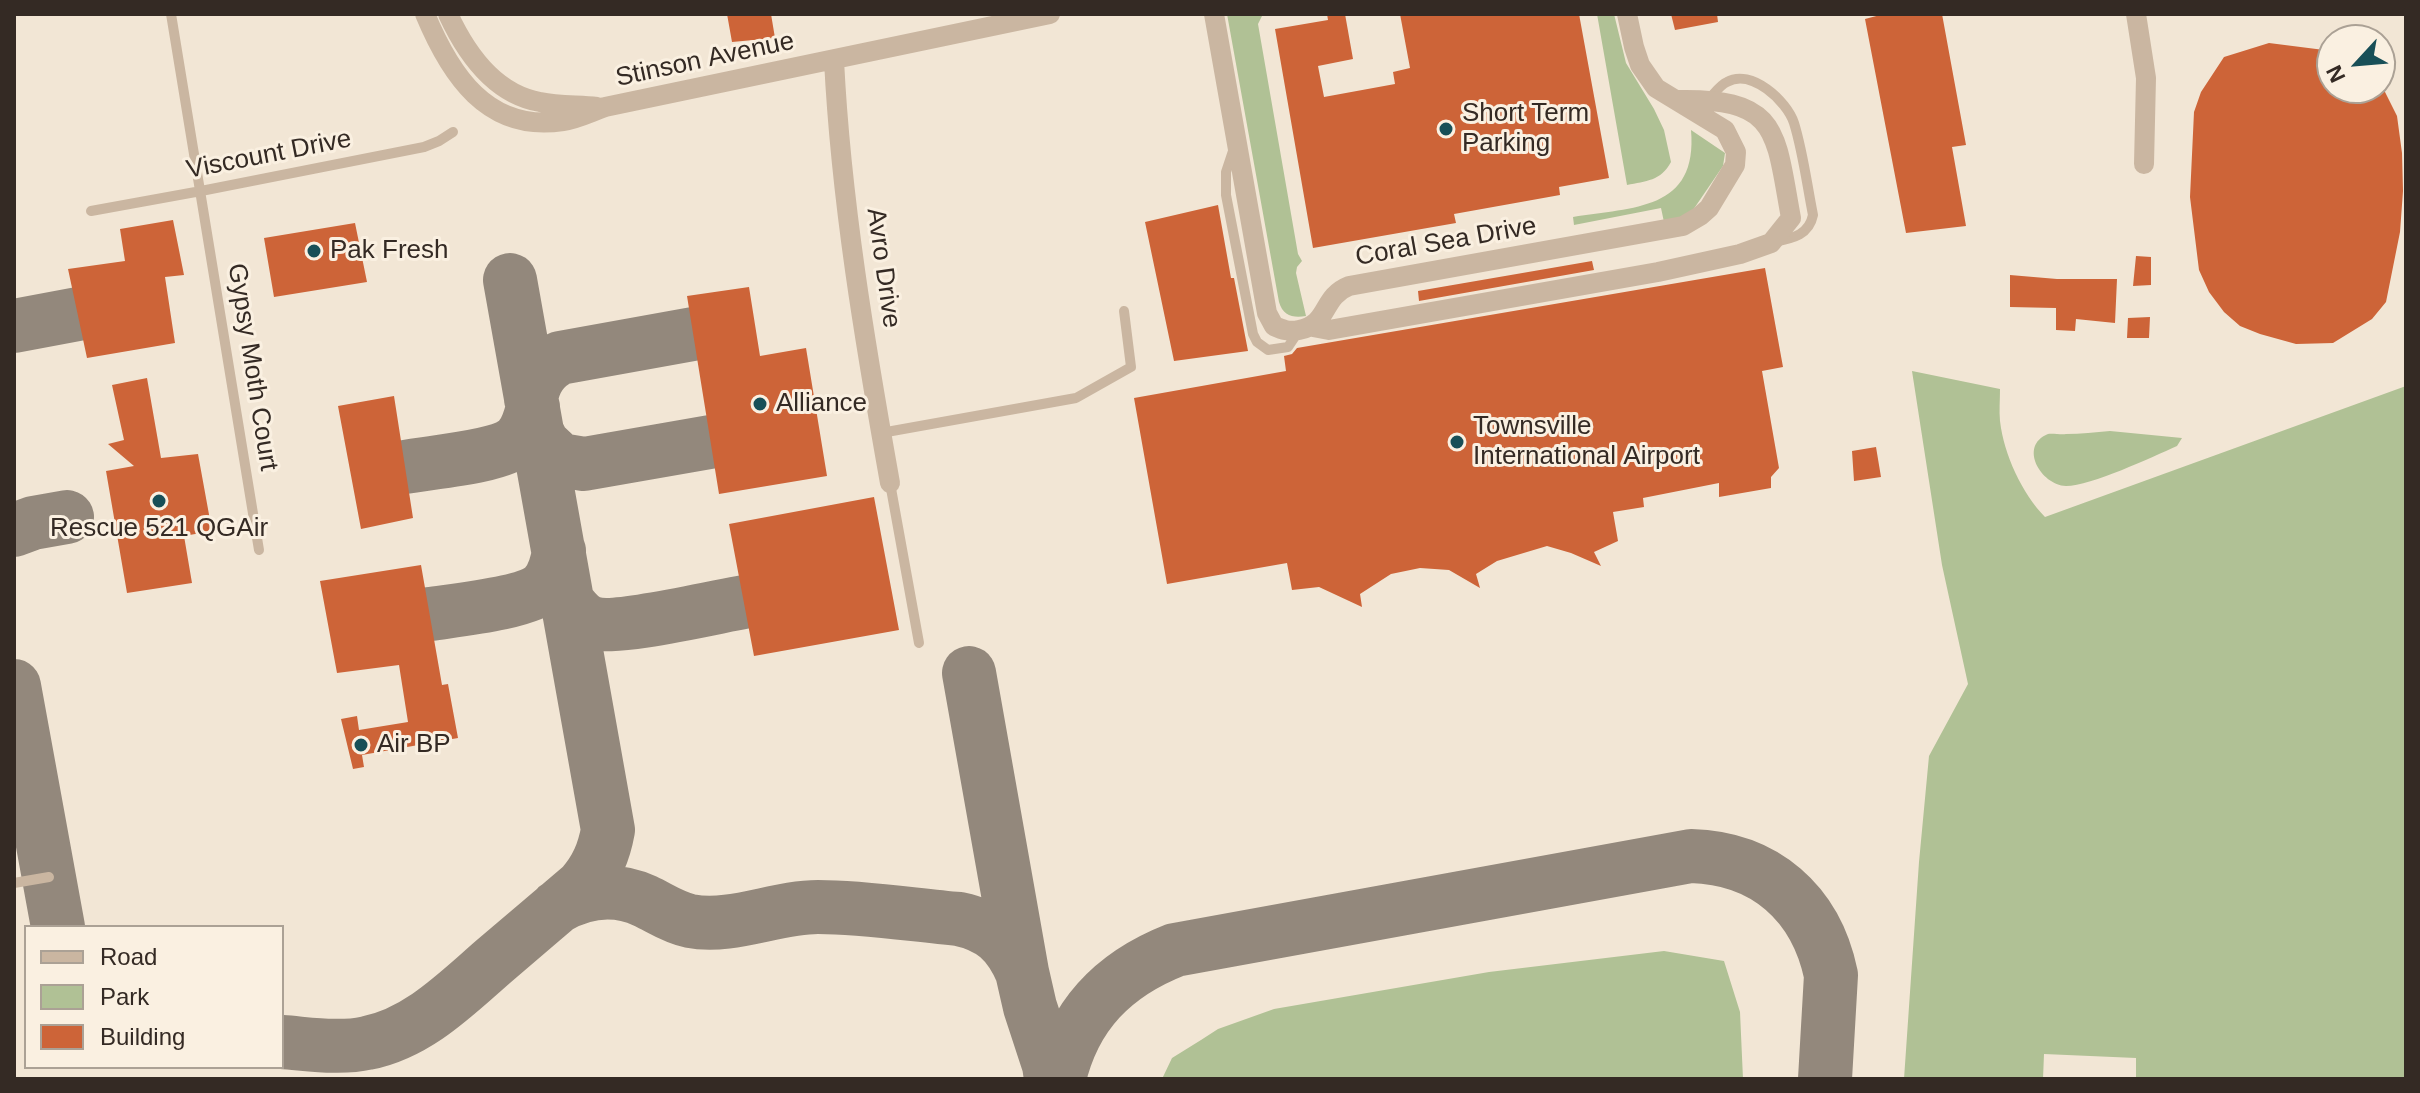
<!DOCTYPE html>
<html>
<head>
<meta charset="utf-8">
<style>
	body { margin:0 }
	#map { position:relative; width:2420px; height:1093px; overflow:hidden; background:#f2e6d5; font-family:Helvetica,sans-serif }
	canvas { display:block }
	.frame { position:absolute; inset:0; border:16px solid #342a24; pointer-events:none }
	.legend { position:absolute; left:24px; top:925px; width:260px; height:144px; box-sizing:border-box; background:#faf0e1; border:2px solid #aba195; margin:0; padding:10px 14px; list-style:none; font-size:24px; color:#342a24 }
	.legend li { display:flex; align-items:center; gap:16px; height:40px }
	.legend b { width:40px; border:2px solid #aba195 }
	.north { position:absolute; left:2316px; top:24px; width:80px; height:80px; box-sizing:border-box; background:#faf0e1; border:2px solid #aba195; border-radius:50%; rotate:244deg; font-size:22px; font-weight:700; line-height:32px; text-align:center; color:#342a24 }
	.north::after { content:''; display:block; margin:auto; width:28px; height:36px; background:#184f57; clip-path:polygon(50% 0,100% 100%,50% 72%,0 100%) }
</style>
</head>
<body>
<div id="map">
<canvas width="2420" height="1093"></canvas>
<div class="frame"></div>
<ul class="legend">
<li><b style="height:10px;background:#cab6a1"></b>Road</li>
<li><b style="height:22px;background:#b0c195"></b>Park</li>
<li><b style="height:22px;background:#cd6438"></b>Building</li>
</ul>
<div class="north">N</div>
</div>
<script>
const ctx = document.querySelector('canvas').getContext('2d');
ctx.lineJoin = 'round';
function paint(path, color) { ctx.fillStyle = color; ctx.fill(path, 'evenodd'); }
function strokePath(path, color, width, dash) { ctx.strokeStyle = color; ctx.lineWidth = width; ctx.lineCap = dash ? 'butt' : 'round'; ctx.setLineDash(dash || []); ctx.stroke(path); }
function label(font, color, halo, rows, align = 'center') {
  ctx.font = font + ' Helvetica,sans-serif'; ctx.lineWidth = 6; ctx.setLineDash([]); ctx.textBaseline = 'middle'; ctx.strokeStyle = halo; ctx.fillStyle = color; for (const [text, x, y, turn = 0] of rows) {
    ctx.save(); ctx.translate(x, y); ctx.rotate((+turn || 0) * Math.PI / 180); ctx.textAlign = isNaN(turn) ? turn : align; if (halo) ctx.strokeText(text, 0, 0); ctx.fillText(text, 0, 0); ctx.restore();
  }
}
paint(new Path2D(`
	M1227,14H1265L1262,16L1258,24L1298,254L1302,261L1297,267L1296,273L1306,316C1293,318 1283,316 1279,302Z
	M1597,14H1614L1626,63L1654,109L1664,130L1671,162C1661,181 1646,181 1627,185Z
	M1691,130L1725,153L1723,166L1693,210L1683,218L1664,222L1661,208L1574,225L1573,217C1633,207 1698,211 1691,130Z
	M1912,371L2000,389C2000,400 1999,411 2000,421C2004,455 2022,493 2045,517L2406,386V1079H2136V1058L2044,1054L2043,1079H1904L1919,862L1929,756L1968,684L1942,565Z
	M2110,431L2182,438L2177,446C2152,457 2091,486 2066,486C2041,485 2018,446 2048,434C2052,433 2062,435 2066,434C2081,434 2095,432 2110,431Z
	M1664,951L1724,961L1740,1012L1743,1079H1162L1172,1058L1201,1040L1218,1029L1274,1009L1489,972Z`), '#b0c195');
strokePath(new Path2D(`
	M14,326L78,314
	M531,399C534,380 543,367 560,358L693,334
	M538,434L543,444L560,460L584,464L710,442
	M405,467C431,462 499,457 517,441C527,432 530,419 533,407
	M14,530L33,523L67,517
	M567,601C573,609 580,618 589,622C611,632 715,607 744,602
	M430,614C456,610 528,603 545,586C554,576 557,564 559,551
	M969,673L1022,972L1030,1007L1049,1065L1051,1079
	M14,686L58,927
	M557,907C585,891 615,887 645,901C660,908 672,917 690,921C732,929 776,907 818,907C864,907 913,915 959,919C992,926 1009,942 1022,972
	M282,1042C310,1044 340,1049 367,1043C418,1033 456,994 494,961C523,936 553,911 582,886C597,869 604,852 608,830L510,280
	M1059,1079C1074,1014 1114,974 1175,950L1691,856C1765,858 1816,903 1831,975L1825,1079`), '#93887c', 54);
paint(new Path2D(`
	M727,14H771L775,38L732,42Z
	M1327,14H1345L1353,59L1318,66L1324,97L1395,84L1393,72L1410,68L1400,14H1579L1609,178L1559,187L1560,195L1454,214L1456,223L1313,248L1275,29L1328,20Z
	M1671,14H1717L1718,22L1675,30Z
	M1884,14H1942L1966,145L1952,147L1966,226L1906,233L1865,19Z
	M2269,43L2332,51V88H2383L2397,116L2402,153L2403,191L2400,232L2386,302L2372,319L2333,343L2296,344L2260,334L2240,326L2224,312L2209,292L2199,270L2190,197L2194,112L2201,92L2224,57Z
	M1218,205L1231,278H1234L1248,351L1174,361L1145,222Z
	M173,220L184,275L165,277L175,343L87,358L68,269L125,261L120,229Z
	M355,223L367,282L274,297L264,238Z
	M2136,256L2151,257V285L2133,286Z
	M1592,261L1594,270L1419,301L1418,291Z
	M1765,268L1783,367L1762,371L1779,468L1771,477V488L1719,497V483L1643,498L1644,507L1613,512L1618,541L1594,552L1601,566L1571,553L1547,546L1497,561L1476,574L1480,588L1449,570L1420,568L1391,574L1360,594L1362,607L1319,587L1292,590L1287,563L1167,584L1134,398L1286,371L1284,356L1292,354L1297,348Z
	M2010,275L2057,279H2117L2115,323L2076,319L2075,331L2056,330V308L2010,307Z
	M749,287L760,356L806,348L827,476L719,494L687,296Z
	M2150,317L2149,338H2127L2128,318Z
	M147,378L161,458L198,454L212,531L184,536L192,583L127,593L106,471L134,466L108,444L124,440L112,385Z
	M394,396L413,518L361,529L338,406Z
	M1876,447L1881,477L1854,481L1852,451Z
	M874,497L899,630L754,656L729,524Z
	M421,565L442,685L448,684L458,738L362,755L364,767L353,769L341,719L357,716L359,730L408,722L399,665L337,673L320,581Z`), '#cd6438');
strokePath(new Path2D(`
	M171,14L259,550
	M1709,99C1714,94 1720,85 1727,82C1751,68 1787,101 1794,123C1803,152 1807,185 1813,215C1809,235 1793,238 1774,242
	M1233,151L1226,172V195L1253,334L1257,342L1268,350L1288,347L1298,332
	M91,211L201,191L424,147L439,141L453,132
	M881,433L1076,398L1131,367L1124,311
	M890,483L919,643
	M14,883L49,877`), '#cab6a1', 10);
strokePath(new Path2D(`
	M425,14C450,74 487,133 563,121C577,119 591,112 605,107L1050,14
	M448,14C466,53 494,94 540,102C558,106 578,105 597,107
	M1214,14L1267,313L1274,326C1283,330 1289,332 1299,330C1330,324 1321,297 1349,286L1683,226L1700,216L1709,208L1735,165L1736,152L1725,130L1656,88L1640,65L1634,47L1627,14
	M2136,14L2146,78L2144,164
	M834,60C841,201 865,343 890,483
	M1313,327L1329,330L1658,272L1740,254L1771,243L1791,218C1775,132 1780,98 1678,100`), '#cab6a1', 20);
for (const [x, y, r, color] of [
	[1446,129,8,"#184f57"],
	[314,251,8,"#184f57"],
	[760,404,8,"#184f57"],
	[1457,442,8,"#184f57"],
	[159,501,8,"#184f57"],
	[361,745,8,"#184f57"]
]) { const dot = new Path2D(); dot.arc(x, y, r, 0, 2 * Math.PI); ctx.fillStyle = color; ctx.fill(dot); strokePath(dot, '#faf0e1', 3); }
label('26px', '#342a24', '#faf0e1', [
	["Stinson Avenue",705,60,-12],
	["Viscount Drive",269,155,-11],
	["Coral Sea Drive",1446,242,-10],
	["Avro Drive",883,268,82],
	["Gypsy Moth Court",252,367,81]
]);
label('26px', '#342a24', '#faf0e1', [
	["Short Term",1462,114],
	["Parking",1462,144],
	["Pak Fresh",330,251],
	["Alliance",776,404],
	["Townsville",1473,427],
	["International Airport",1473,457],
	["Rescue 521 QGAir",159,529,"center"],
	["Air BP",377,745]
], 'left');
</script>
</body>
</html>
